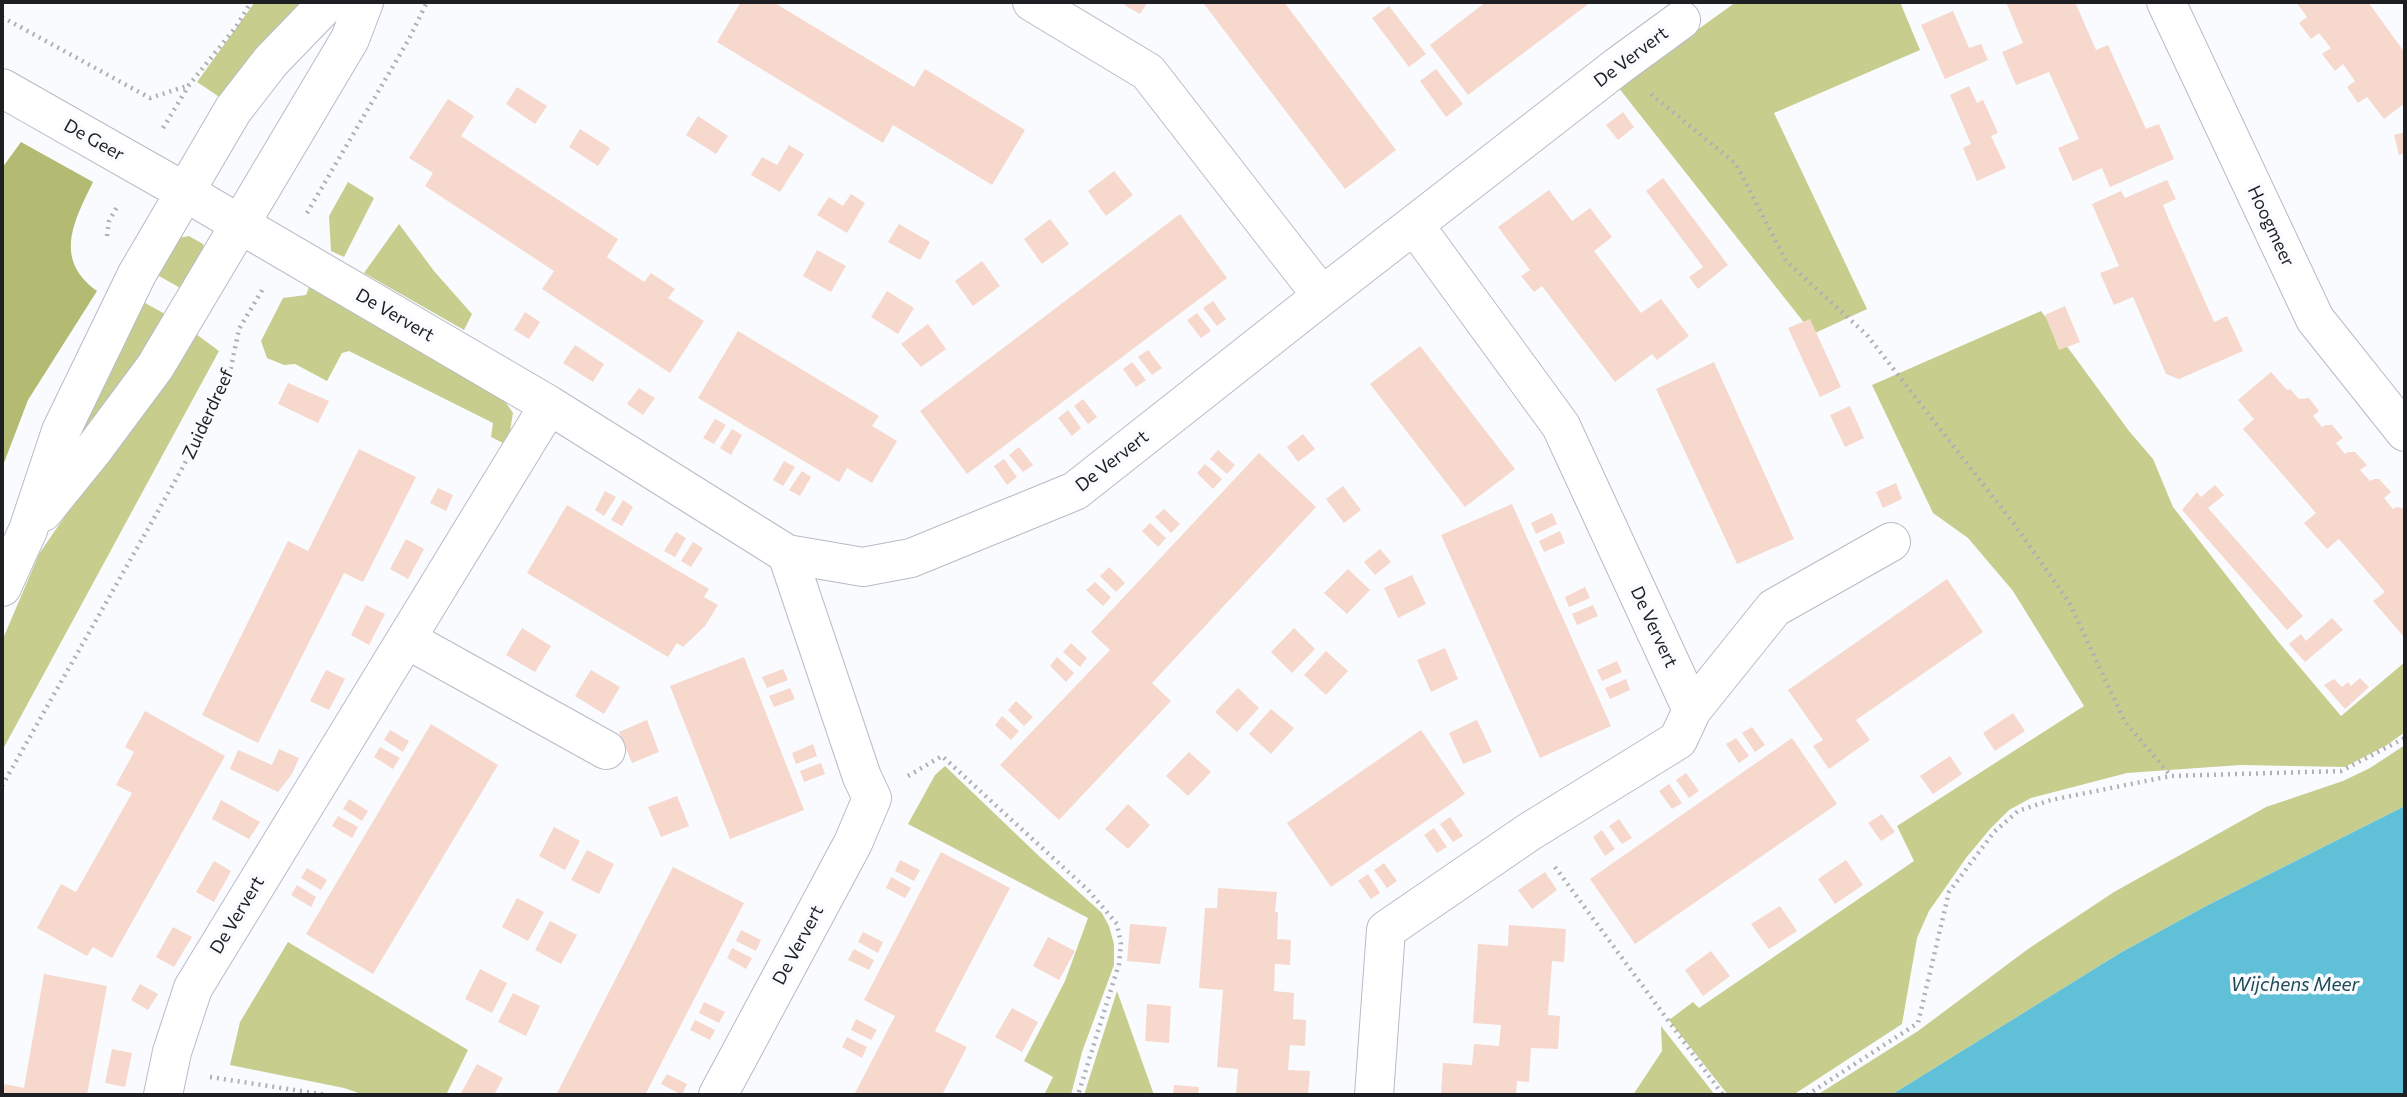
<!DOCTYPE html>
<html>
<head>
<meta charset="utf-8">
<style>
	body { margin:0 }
	#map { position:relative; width:2407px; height:1097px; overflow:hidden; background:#f9fbff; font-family:Commissioner,sans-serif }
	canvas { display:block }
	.frame { position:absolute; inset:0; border:4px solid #1e1f23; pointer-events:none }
</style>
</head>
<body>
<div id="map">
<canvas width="2407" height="1097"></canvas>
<div class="frame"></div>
</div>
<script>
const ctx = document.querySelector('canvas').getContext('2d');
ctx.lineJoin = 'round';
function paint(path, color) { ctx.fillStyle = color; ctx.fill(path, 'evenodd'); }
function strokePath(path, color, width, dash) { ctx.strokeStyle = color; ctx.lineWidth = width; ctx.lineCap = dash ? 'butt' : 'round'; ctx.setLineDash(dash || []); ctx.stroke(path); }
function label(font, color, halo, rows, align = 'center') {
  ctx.font = font + ' Commissioner,sans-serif'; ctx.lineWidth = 7; ctx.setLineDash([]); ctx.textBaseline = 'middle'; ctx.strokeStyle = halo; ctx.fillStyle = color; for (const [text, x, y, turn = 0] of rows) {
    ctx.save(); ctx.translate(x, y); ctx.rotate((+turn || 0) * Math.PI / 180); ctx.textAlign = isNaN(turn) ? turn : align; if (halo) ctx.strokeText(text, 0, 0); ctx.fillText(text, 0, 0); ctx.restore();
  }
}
paint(new Path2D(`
	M255,2H307L224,100L197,82Z
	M1736,2H1900L1920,50L1774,113L1867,309L1813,334L1618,87Z
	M348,182L374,198L344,257L331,251L329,216Z
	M399,224L434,271L472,314L464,330L364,273Z
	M189,236L203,244L207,260L189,293L152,272L174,239Z
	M311,282L502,397L513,413L509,437L505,444L491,437L493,423L349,351L342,353L327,381L295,364L284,365L267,358L261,341L283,298L306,295Z
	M138,299L174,319L73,447Z
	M2041,311L2129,431L2153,459L2173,507L2276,639L2341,716L2405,662V732L2387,745L2345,767L2240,765L2127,773L2031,798L2009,810L1990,829L1966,858L1929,911L1917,938L1902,1024L1793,1095H1728L1669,1020L1693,1002L1699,1008L1914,861L1897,826L2084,706L2013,591L1968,538L1933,513L1872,385Z
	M192,331L219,351L2,751V641L39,554Z
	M2405,745V806L2208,905L2120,953L1891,1095H1817L1918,1031L2028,949L2114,892L2266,807L2343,781L2370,768Z
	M945,766L1040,857L1102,913L1109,926L1114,944V965L1082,1052L1071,1095H1044L1053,1077L1024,1061L1065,981L1088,918L908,824L935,775Z
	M288,942L468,1050L446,1095H364L344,1088L230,1065L240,1022Z
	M1117,991L1154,1095H1084Z
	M1661,1026L1715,1095H1633L1662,1051Z`), '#c7ce8d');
paint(new Path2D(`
	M21,142L93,182C74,221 53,259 97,291L28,400L2,468V168Z`), '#b3bb72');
paint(new Path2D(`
	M2405,806V1095H1891L2120,953L2208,905Z`), '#60c0d7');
paint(new Path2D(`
	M741,2H773L914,87L925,69L1025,130L992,185L893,125L883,143L717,42Z
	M1127,2H1148L1140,14L1124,5Z
	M1207,2H1284L1396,150L1345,189L1204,4Z
	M1486,2H1591L1468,95L1430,45Z
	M2006,2H2075L2096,50L2108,45L2146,129L2159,124L2174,159L2110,187L2102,168L2073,181L2058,148L2079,139L2049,72L2016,85L2002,52L2023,43Z
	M2296,2H2368L2405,53V103L2384,119L2367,97L2358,103L2347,87L2355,81L2343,64L2335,71L2322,54L2331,48L2319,33L2311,39L2299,23L2307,17Z
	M1389,6L1426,54L1409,67L1372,18Z
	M1953,11L1969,48L1981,44L1988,60L1945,79L1921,25Z
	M1436,69L1463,104L1446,117L1420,81Z
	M1969,86L1977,103L1983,100L1998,133L1991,136L2006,168L1977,181L1963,148L1971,144L1950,95Z
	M517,87L547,106L535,124L506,104Z
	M448,99L474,116L461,136L618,239L607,257L644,282L651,273L675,289L668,298L704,321L670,373L542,289L554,271L425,186L433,173L409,158Z
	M1623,112L1634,127L1618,140L1606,125Z
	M698,116L728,136L716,154L686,135Z
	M580,129L610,148L598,166L569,147Z
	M2405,132V153L2399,155L2394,135Z
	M789,145L804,154L780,192L751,175L762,157L777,165Z
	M1114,171L1133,195L1106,216L1088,191Z
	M1663,178L1728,265L1698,289L1689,277L1703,267L1646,191Z
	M2167,180L2176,199L2163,205L2169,220L2214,322L2227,316L2243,351L2179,379L2166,374L2133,297L2114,305L2100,273L2119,266L2092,204L2121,191L2125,198Z
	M1549,190L1572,221L1590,208L1612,237L1594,251L1641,313L1661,299L1689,336L1657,360L1652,354L1615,382L1542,286L1534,292L1521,276L1530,270L1498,227Z
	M851,194L865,203L847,233L817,215L829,197L843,206Z
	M1180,214L1227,278L967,474L920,411Z
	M1050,219L1069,244L1042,264L1024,239Z
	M899,224L930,242L920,260L888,242Z
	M817,250L846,266L831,292L803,276Z
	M982,261L1000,286L973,306L955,281Z
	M887,291L914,308L898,334L871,317Z
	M1213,301L1226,319L1217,326L1203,308Z
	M2065,306L2080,342L2059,350L2045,315Z
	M525,312L540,322L529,339L514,330Z
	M1197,313L1211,331L1201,338L1187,320Z
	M1810,319L1841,387L1820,397L1788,328Z
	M928,324L946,349L921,367L901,344Z
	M738,331L879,416L872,426L897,441L872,483L847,468L839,482L698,398Z
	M575,345L604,364L593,382L563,363Z
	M1420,346L1515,469L1465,507L1370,384Z
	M1148,350L1162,368L1152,375L1138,357Z
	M1132,362L1146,380L1136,387L1123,369Z
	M1714,362L1794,539L1737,564L1656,389Z
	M2271,372L2287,390L2290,389L2299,399L2309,398L2319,411L2313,416L2322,427L2325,425H2332L2343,438L2336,443L2345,454L2348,452H2355L2367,465L2360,470L2370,481L2374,479H2379L2391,492L2384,498L2393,509L2397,507L2405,509V638L2373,601L2385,592L2339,539L2327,549L2304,523L2316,513L2243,429L2254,419L2238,400Z
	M288,383L329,401L318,423L278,404Z
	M639,388L655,398L643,415L627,404Z
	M1083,399L1097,417L1088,424L1074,406Z
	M1850,406L1864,438L1845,447L1830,415Z
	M1068,410L1081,428L1072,436L1058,418Z
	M715,419L726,425L714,444L703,438Z
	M732,429L742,435L731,455L720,448Z
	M1303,434L1315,449L1298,462L1287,447Z
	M1019,447L1033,465L1023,472L1009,455Z
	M359,449L416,477L363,582L344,573L258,743L202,715L288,541L308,551Z
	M1218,450L1235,465L1227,474L1210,459Z
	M1259,453L1316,507L1152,683L1171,701L1059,820L1000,765L1110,650L1091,632Z
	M1004,459L1017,477L1007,485L994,466Z
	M784,461L795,467L783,486L773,480Z
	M1205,464L1222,479L1213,489L1197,473Z
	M802,471L811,477L800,496L789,490Z
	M1896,483L1902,499L1883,508L1876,492Z
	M2215,485L2224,495L2208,508L2303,616L2287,630L2182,510L2197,492L2201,497Z
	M1343,486L1361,510L1344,523L1326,499Z
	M438,488L453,495L446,511L430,503Z
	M605,491L616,497L604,516L595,510Z
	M623,500L633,507L622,526L611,520Z
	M1512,504L1611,726L1540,758L1441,535Z
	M567,505L709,589L704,597L718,605L705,626L683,647L677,643L668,657L527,573Z
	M1164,509L1180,524L1171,533L1155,517Z
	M1552,513L1557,524L1536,534L1531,523Z
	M1150,523L1166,538L1158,547L1142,531Z
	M1560,531L1565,543L1544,552L1539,541Z
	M676,532L686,538L675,557L664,551Z
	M406,539L424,549L408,579L390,569Z
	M693,542L703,548L691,567L681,561Z
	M1380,549L1391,562L1375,575L1364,562Z
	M1109,567L1125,583L1116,592L1100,576Z
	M1348,569L1370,590L1347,614L1324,593Z
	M1412,575L1426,604L1398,618L1384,588Z
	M1947,579L1983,632L1856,720L1870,740L1829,769L1813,746L1823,740L1788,690Z
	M1095,582L1111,597L1103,606L1086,590Z
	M1585,587L1590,598L1569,607L1565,597Z
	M366,605L385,614L369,645L351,635Z
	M1593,605L1598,616L1577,625L1572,614Z
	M2332,618L2343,630L2305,662L2289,644L2301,634L2306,641Z
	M522,628L551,646L535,672L506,655Z
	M1294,628L1315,649L1292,673L1271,652Z
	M1071,643L1087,658L1080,667L1063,652Z
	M1445,648L1458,679L1431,692L1417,660Z
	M1326,651L1348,671L1326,695L1304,675Z
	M744,657L804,810L730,839L670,686Z
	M1057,657L1074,673L1066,682L1050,666Z
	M1617,661L1622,672L1602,681L1597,670Z
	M783,669L788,680L767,688L762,677Z
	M326,670L345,679L329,710L310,701Z
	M591,670L620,687L604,714L575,696Z
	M2360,678L2369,687L2345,709L2324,685L2334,679L2342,687L2348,682L2351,686Z
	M1626,679L1630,690L1610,699L1605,688Z
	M790,688L795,699L774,707L769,696Z
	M1238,688L1259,708L1237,732L1215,712Z
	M1016,701L1033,717L1024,726L1008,710Z
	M1271,709L1294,728L1271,754L1249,734Z
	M145,711L225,756L112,958L93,947L87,956L37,928L61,884L76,892L132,793L116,785L134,752L125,747Z
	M2013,713L2025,731L1995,751L1983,733Z
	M1002,716L1019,731L1011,740L995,725Z
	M647,720L659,752L632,763L619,732Z
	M1477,720L1492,752L1463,764L1449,733Z
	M431,724L498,765L373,974L306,934Z
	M1752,727L1765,745L1755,752L1742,733Z
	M390,730L409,741L403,752L384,740Z
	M1421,730L1465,794L1331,887L1287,823Z
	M1736,738L1749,756L1739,763L1726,744Z
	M1792,738L1837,804L1635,944L1590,879Z
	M813,744L817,756L796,764L792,753Z
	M380,747L400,758L393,769L374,757Z
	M279,749L299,758L292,774L278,792L230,769L238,750L272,765Z
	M1189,752L1211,772L1188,796L1166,776Z
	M1950,756L1962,774L1933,794L1920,776Z
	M821,763L825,774L804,782L800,771Z
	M1686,773L1699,791L1689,798L1676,780Z
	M1669,784L1682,803L1672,809L1659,791Z
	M677,796L689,826L661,837L648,807Z
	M349,799L368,811L362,821L343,809Z
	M221,800L260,822L249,839L212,819Z
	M1128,804L1150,825L1128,849L1105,829Z
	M1882,814L1895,832L1881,841L1868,823Z
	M338,816L358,827L352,838L332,826Z
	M1450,817L1463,836L1453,842L1440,824Z
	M1619,819L1632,838L1622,844L1609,826Z
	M554,827L580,841L565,870L539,856Z
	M1434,828L1447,847L1437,853L1424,835Z
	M1602,830L1615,849L1605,856L1593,837Z
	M587,850L614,864L599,894L571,880Z
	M941,852L1010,888L935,1031L967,1047L942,1095H854L895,1016L864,1000Z
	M900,860L920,870L914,881L895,871Z
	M1846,860L1863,885L1835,904L1818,879Z
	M214,861L231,871L214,902L196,892Z
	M1384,863L1397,881L1387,888L1374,870Z
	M673,867L744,903L688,1011L645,1095H556Z
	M307,868L327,880L321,890L301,878Z
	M1545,872L1557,890L1532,909L1518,890Z
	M1368,874L1380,893L1371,899L1358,881Z
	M891,877L911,888L905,898L886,888Z
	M297,885L316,897L311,907L291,895Z
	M1218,888L1277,892L1275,912H1278L1277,939L1291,940L1290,965L1275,964L1274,991L1294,993L1293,1019L1306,1020L1305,1046L1290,1045L1288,1070L1310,1071L1308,1095H1236L1238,1069L1217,1067L1223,990L1199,988L1205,908H1217Z
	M517,898L544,912L528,941L502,927Z
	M1780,906L1797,931L1769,949L1751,924Z
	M550,921L577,935L561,964L535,950Z
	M1130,924L1167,927L1160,964L1127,961Z
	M1509,925L1566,929L1564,962L1552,961L1548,1015L1560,1016L1558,1049L1531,1048L1529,1082L1517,1081L1516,1095H1441L1443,1063L1472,1065L1474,1044L1499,1046L1501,1025L1473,1023L1478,944L1508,946Z
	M173,927L192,937L174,967L156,957Z
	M741,930L761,940L756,951L736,941Z
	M863,932L883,942L878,953L858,942Z
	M1048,937L1075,951L1059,980L1033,966Z
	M732,948L752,958L746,969L727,958Z
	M854,949L874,960L869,970L848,960Z
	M1711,951L1730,976L1703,996L1685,970Z
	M480,969L507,983L492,1013L465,999Z
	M44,974L107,986L87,1095H2L4,1084L24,1088Z
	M140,984L158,994L148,1010L131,1000Z
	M513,993L540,1006L526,1036L498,1022Z
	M704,1002L725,1012L719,1023L699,1013Z
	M1147,1004L1171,1006L1169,1043L1145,1041Z
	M1012,1008L1038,1022L1022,1052L995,1037Z
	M856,1019L877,1030L871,1040L851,1030Z
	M695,1020L715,1030L710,1040L690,1030Z
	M847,1037L867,1047L862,1058L842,1047Z
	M112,1049L132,1053L125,1087L105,1083Z
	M477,1064L503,1078L494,1095H465L461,1093Z
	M667,1074L687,1084L682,1095L661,1084Z
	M1174,1085L1199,1087L1198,1095H1173Z`), '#f7d8cc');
const minor = new Path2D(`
	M1032,2L1148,72L1322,296
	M2166,2L2315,319L2405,432
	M2,88L185,192L549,405L787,554L863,567L911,558L1075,491L1322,296L1618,66L1681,20
	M43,512L94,449L155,367L350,39L364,2
	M2,587L28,530L61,431L137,274L233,110L271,61L328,2
	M406,639L606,750
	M1692,710L1774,608L1891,542
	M163,1095L172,1052L193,988L549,405
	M718,1095L853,843L872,798L862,777L787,554
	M1374,1095L1386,930L1529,832L1678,740L1692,710L1561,426L1415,226`);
strokePath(minor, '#b7bbc4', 40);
strokePath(new Path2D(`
	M2,17L150,98L190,85
	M1651,94L1736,164L1786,261L1867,335L2014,524L2069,602L2125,722L2171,776
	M163,128L189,85L236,27L251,2
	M307,213L409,39L427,2
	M107,236L109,221L118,205
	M908,776L942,756L1088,890L1117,924L1121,944L1119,964L1078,1095
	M2,786L183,467L230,372L239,329L264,287
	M1555,867L1723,1095
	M210,1077L327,1095
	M1807,1095L1918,1023L1949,892L1994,832L2018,811L2051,800L2171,776L2341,771L2405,738`), '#afb0b4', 4.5, [2, 5]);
strokePath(minor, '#fff', 38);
label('18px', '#1e1f23', '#f9fbff', [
	["De Ververt",1631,57,-37],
	["De Geer",94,140,29],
	["Hoogmeer",2271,226,65],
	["De Ververt",395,315,30],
	["Zuiderdreef",208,414,-65],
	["De Ververt",1112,461,-38],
	["De Ververt",1654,627,65],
	["De Ververt",237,915,-59],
	["De Ververt",798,945,-62]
]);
label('italic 19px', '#204b55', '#f9fbff', [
	["Wijchens Meer",2295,985]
]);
</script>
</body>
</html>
